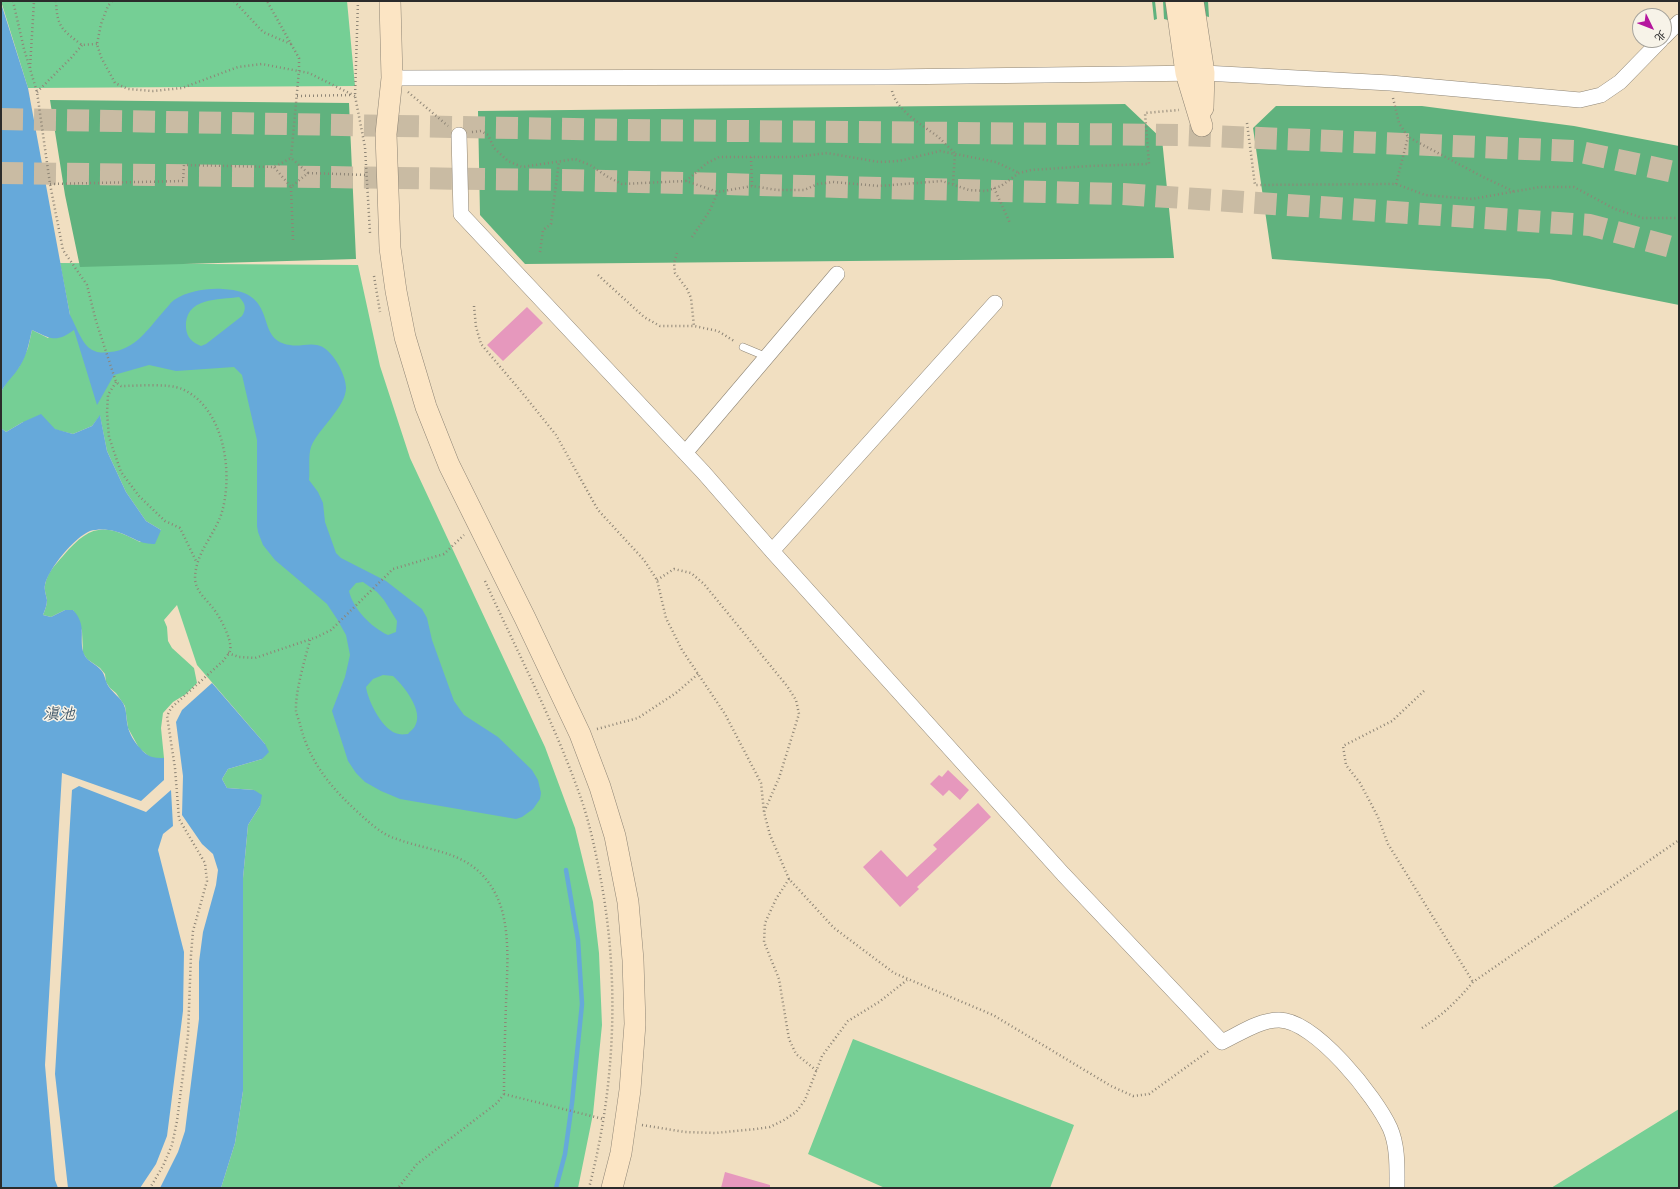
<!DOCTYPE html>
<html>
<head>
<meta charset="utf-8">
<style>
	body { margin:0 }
	#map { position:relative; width:1680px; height:1189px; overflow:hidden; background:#f1dfc1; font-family:"Shantell Sans","LXGW WenKai TC",sans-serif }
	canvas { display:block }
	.frame { position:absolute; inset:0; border:2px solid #2b2b2b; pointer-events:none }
	.north { position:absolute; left:1632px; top:8px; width:40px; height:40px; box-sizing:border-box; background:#f7f3e8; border:1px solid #a5a39c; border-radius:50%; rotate:133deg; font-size:11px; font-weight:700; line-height:16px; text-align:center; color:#2b2b2b }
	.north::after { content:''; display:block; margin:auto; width:14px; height:18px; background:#b5179e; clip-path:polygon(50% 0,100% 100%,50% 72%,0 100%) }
</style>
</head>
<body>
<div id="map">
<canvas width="1680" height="1189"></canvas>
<div class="frame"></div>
<div class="north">北</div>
</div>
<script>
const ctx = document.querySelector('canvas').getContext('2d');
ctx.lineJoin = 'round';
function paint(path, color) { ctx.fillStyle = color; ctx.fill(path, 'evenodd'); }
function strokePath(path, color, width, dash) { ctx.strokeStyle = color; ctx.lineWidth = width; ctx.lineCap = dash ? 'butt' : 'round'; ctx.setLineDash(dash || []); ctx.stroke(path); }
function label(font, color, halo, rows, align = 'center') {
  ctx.font = font + ' "Shantell Sans","LXGW WenKai TC",sans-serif'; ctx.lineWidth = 3; ctx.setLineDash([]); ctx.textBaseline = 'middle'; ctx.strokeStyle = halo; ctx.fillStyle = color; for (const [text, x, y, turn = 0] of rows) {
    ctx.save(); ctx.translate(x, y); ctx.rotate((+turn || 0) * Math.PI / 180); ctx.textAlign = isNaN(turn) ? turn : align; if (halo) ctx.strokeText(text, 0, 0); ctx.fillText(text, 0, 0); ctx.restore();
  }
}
paint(new Path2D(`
	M1,1H347L355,86L28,88Z
	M60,263L358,265L380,366L410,458L545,747L575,828L593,902L599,953L602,1025L593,1114L578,1188H221L235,1143L243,1091V878L248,825L260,806L254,790L227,788L222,779L228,769L262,759L265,744L197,665L177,605L164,620L167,627L168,641L172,648L194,668L197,683L186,694L173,702L163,713L161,728L164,758H151L139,748L128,728L125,706L116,693L110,688L106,682L105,674L100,668L87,659L83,653L82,631L73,610H65L51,617L43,615C45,610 47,605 47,600C46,595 44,590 45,585C47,573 55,565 63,556C90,524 104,523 140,542L161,530L146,521L126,492L107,451L100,416L92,426L73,434L23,422L6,432L1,428V392L6,383L19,367L28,348L32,330L48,338L70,315Z
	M853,1039L1074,1125L1050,1188H885L808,1154Z
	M1679,1109V1188H1551Z`), '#75cf95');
paint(new Path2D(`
	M1152,1H1155L1157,19L1154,20Z
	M1163,1H1167L1168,20L1164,19Z
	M1203,1H1208L1209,17L1205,16Z
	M50,100L349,103L356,259L80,267L65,195Z
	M1125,104L1162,139L1174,258L525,264L480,215L478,111Z
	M1276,106H1422L1574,126L1679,146V305L1549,279L1272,259L1253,128Z`), '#60b27e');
paint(new Path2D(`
	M1,3L28,88L70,315C75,324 81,341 88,347C95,353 101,353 110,352C135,350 148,329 163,312C167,308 170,303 174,300C188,291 206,288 223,289C282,292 252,340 290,345C299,347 308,343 317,345C331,347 346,374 346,388C346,407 318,429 311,447C308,455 310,472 309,480L318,492L323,503L325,522L336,553L341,558L386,581L422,609L427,618L432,640L454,701L464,715L498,737L532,770L538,780L541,793L540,799L533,809L522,817L516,819L400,799L381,791L365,782L356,773L348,761L332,711L345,677L350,655L346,635L337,619L327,604L275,560L263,545L258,532L257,526V440L242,375L234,367L176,371L149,365L114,375L97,405L74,330C56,343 51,339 32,330C29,343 27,355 20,366C14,376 6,382 1,392ZM239,297C245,303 247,308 242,316L206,344L201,346C192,342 187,338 186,328C184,297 219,300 239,297ZM363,582L377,592L384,600L397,621L396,632L388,635C371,627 353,609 349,591L356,583ZM383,675L393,676C404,686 424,711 415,726C414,729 410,731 408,734C406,734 402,735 399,734C383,732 368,701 366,687L373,679Z
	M41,414L55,429L73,434L92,426L100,415L107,451L126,492L146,521L161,530L155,544C139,545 129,534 114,531C107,529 97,529 90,531C75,537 48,569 45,585C44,589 46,595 47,600C47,605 45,610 43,615L51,617L65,610H73C88,626 78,639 84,654C87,661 94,663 99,668C106,674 104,680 109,687C113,693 121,698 124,705C127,712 126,720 128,727C129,733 135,743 140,748C147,757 153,758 164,758V780L141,801L62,773L45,1065L55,1180L58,1188H1V428L6,432L23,422Z
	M212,683L265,744L269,752L262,759L228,769L222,779L227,788L254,790L262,795L260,806L248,825L243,878V1091L235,1143L221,1188H160L178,1152L185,1131L199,1019V962L203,932L216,885L218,870L213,854L202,844L182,815L183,776L176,722L182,710Z
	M79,786L146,812L171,790L173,826L163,834L158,850L184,952L183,1011L167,1136L156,1164L140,1188H68L55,1074L72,790Z`), '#66a9da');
strokePath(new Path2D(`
	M556,1188L565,1154L572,1103L582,1004L578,940L566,870`), '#66a9da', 4.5);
paint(new Path2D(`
	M527,307L543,323L503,361L487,345Z
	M948,770L969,790L960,800L949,790L943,796L930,784L939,775L942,777Z
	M978,803L991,817L917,887L919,889L900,907L863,867L881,850L907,877L937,849L933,845Z
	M725,1172L770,1185V1188H721Z`), '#e698bd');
strokePath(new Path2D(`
	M1,119L627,130L1185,135L1576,151L1679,173
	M1,173L562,180L1123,194L1590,225L1679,249`), '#c9bba3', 22, [22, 11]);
const lane = new Path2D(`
	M743,347L767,357`);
const street = new Path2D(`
	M1664,37L1679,22
	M392,78L888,77L1204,73L1390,83L1580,100L1601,95L1620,82L1661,40
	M459,135L461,214L704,473L772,551L1063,874L1222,1042C1239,1034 1259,1020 1279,1020C1315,1020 1376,1097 1390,1128C1398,1146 1397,1168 1397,1188
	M685,453L837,274
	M772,551L995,303`);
const secondary = new Path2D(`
	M390,1L392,78L386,134L390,248L396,291L405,337L426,407L449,465L525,618L580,734L600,787L615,836L628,902L633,960L635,1024L630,1090L621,1153L612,1188
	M1176,1L1186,73L1202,126
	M1193,1L1204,73L1203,108`);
strokePath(lane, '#8e8576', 8);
strokePath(street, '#8e8576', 16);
strokePath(secondary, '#8e8576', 22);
strokePath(new Path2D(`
	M13,1L24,49L37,92L50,184L63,250L87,285L96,321L116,382L121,386C137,386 169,383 182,389C225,408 234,475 221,515C213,537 195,554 195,579C196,591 205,598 212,607C219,615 233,640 230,651C229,654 225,658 223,661L171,708L167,716L175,768L179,819L205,863L207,881L193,931L191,955L188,1035L177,1121L172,1145L163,1166L150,1188
	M56,1C57,27 62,30 82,45L97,44
	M112,1L108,6L101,24L97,44L101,57L115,83L128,89L153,91L182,88L238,67L262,64L309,73L355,96
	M234,1L263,32L291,44L267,1
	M358,1L355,96L365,147L370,233
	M291,44L299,58V70L291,158
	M30,68L34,1
	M892,91C897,111 921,124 937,136C943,141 949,148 955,153L953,184
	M37,92L71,58L82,45
	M408,92L448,126
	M297,96L352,95
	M1393,98L1399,123L1408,137L1483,177L1515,192
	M1247,123L1255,185L1396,184L1425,195L1472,199L1540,187H1574L1615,209L1643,218H1679
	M472,132L481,131L488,135L494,148L508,161L522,167L575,159L590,165L608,177L622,184L686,181L718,192L752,186L777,190H804L818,184L833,182L879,186L942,181L969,190L986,191L1001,186L1019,173L1031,170L1090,166L1149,164L1145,113L1179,110
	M751,157L752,186
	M308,173L367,175
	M686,181L707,163L719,157H796L827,153L879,162L899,161L940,151L996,162L1019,173
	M50,184L183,181L184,165L274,167L291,158L308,173L291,187L274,167
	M1396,184L1408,137
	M291,187L293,240
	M994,188L1010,223
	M692,237L709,212L718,192
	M540,252L543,230L551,224L559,161
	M677,253L674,263L675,273L687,289L691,298L694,326
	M598,275L644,317L660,326H694L718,331L734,341
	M374,276L380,312
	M474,306L476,327L481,344L524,395L556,435L598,510L644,560L657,580L666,618L682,650L725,714L761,783L764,812L770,835L789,879L834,928L894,973L993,1015L1111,1086L1133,1096L1149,1094L1210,1050
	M116,382L108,395L107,413L109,437L121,472L139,496L165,521L180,528L197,563
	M657,580L674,569L691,573L704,584L787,686L796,700L799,714L779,778L764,812
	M485,581C517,651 553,720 579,793C588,817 594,844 599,870C620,975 616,1084 589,1188
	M310,640C305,659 295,692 296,711C297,716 300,723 301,728C311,765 334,791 362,816C371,824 382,834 394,838C433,853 471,850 494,891C512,922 507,969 506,1004C505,1034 504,1064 504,1094L497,1103L417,1164L398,1188
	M228,653L239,657L255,658L317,637L331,630L393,569L444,554L464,535
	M1424,691L1392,721L1343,746L1346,765L1360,783L1378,817L1388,844L1473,982
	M597,729L638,718L676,693L698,674
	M789,879L776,899L765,923L764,942L779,979L789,1039L796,1054L817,1071
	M1422,1028C1444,1014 1456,1002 1473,982L1679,840
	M504,1094L603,1119
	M642,1125L685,1132L715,1133L756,1129L770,1127L784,1120L796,1112L805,1100L822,1056L848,1021L879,1002L907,980`), '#8e8576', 2.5, [1, 3]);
strokePath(lane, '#fff', 7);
strokePath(street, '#fff', 15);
strokePath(secondary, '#fce5c4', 21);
label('italic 16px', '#405768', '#f7f3e8', [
	["滇池",59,715]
]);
</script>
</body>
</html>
